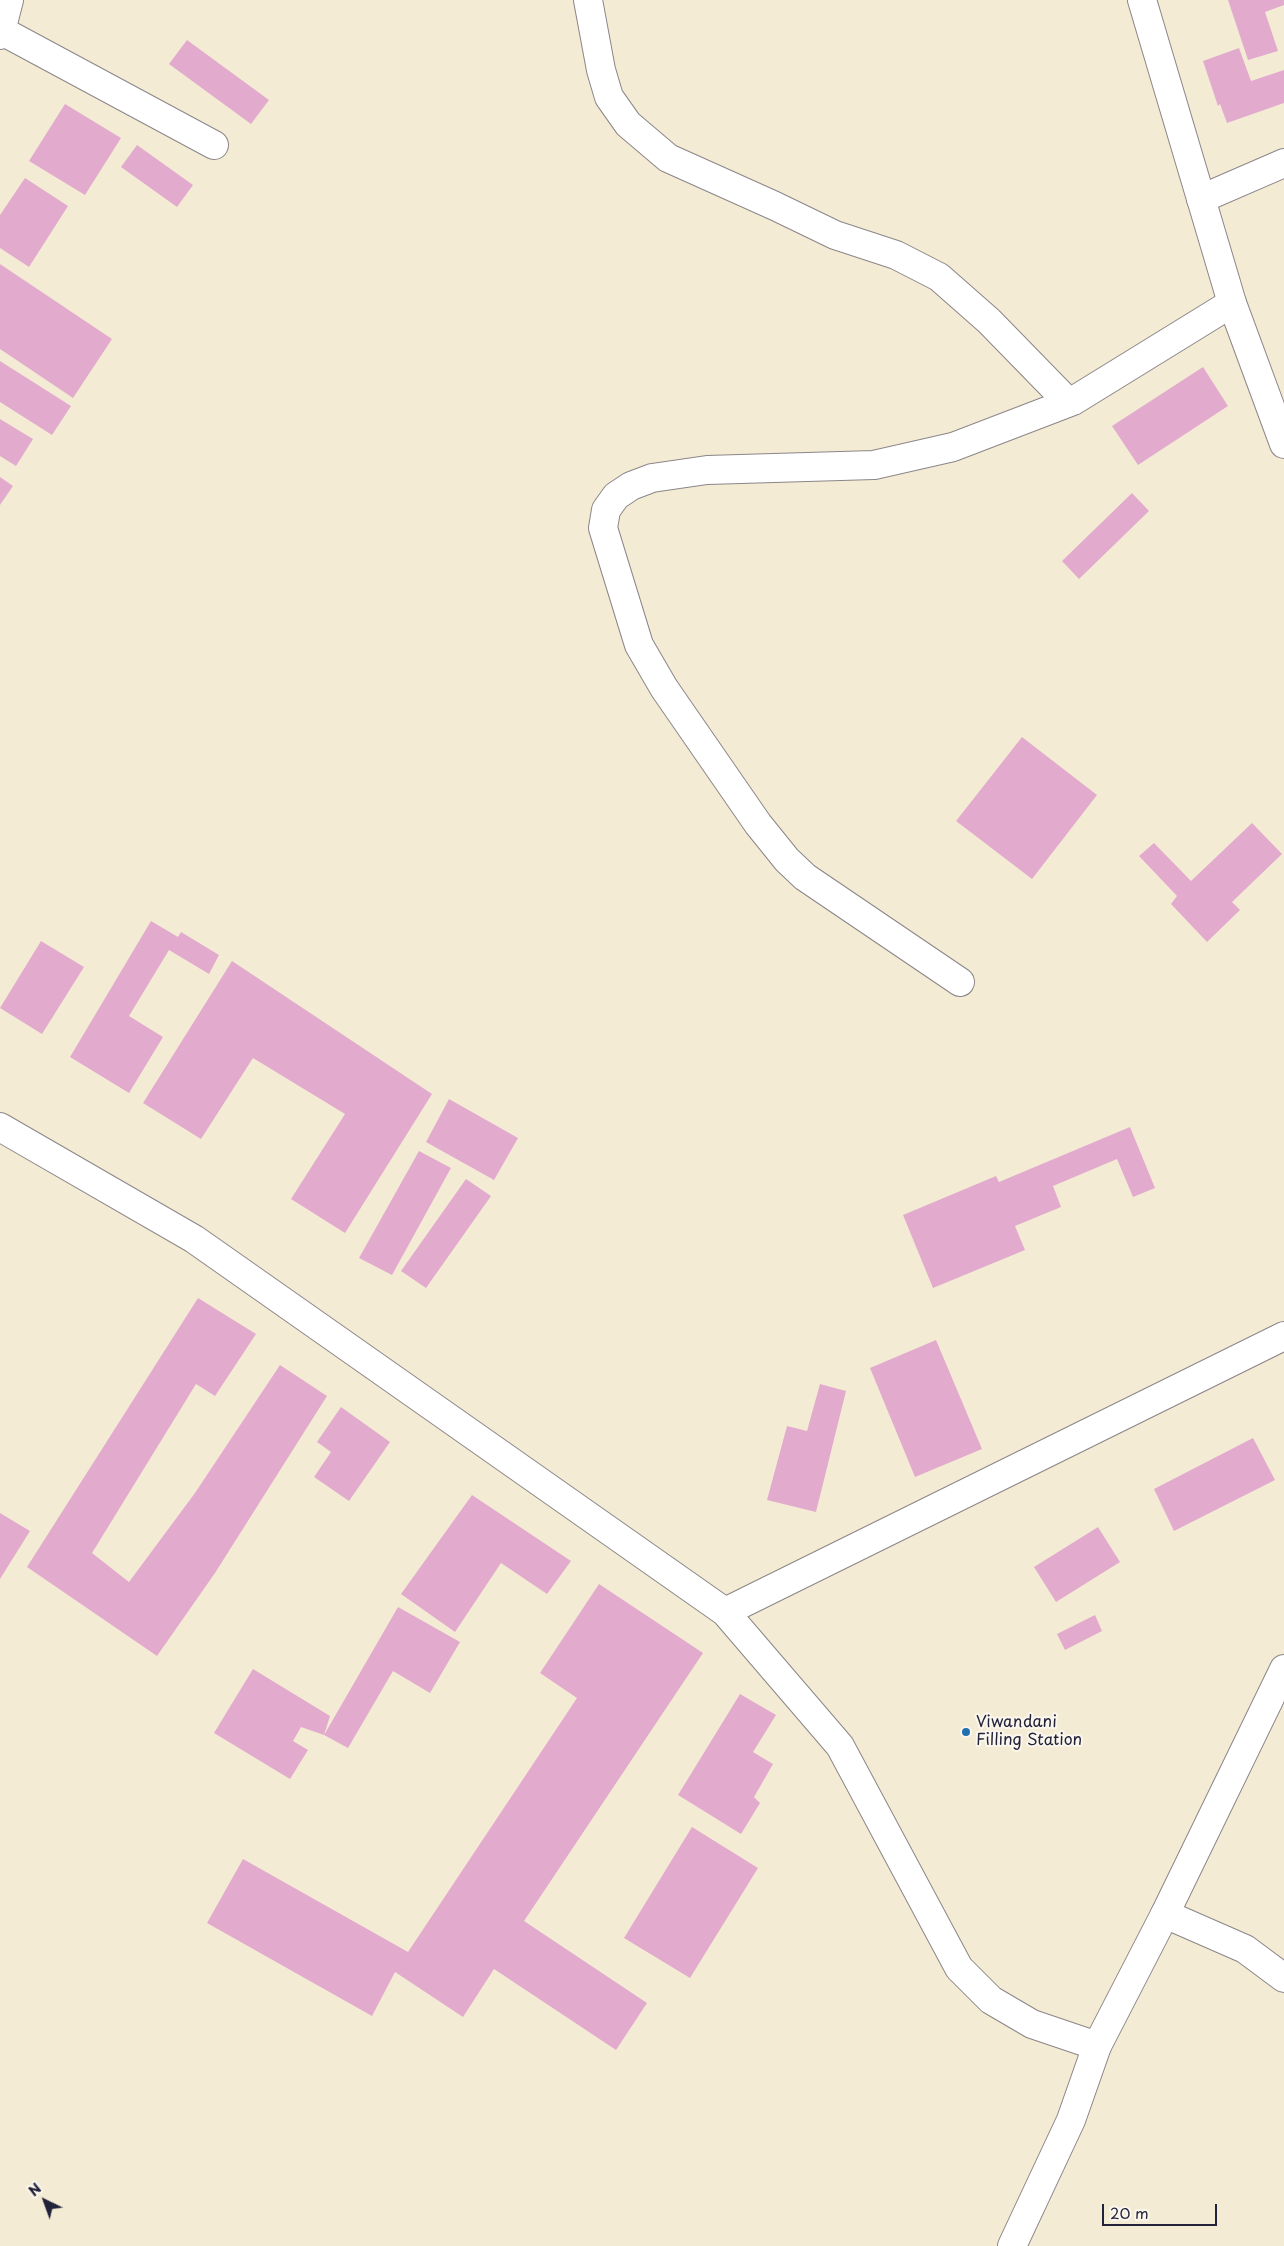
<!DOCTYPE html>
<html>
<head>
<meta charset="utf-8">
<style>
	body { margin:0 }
	#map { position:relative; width:1284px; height:2246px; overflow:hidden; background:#f4ebd5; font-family:"Playpen Sans",sans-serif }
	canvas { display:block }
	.north { position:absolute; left:20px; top:2176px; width:50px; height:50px; -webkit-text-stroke:4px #fbf7ec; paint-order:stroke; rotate:318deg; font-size:14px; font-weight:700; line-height:20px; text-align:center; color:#22223b }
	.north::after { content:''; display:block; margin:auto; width:18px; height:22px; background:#22223b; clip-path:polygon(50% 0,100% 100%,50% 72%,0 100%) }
	.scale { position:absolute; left:1102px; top:2204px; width:115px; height:22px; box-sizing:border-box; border:2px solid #22223b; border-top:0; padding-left:6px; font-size:15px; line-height:18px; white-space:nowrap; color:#22223b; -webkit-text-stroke:4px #fbf7ec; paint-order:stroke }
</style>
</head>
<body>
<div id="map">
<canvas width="1284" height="2246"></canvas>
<div class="north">N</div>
<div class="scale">20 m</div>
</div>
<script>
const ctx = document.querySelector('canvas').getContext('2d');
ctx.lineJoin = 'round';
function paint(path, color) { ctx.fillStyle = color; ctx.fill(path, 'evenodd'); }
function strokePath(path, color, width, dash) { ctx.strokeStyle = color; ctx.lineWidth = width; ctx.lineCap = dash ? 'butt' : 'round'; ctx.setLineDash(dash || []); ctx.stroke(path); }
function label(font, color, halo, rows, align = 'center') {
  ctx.font = font + ' "Playpen Sans",sans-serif'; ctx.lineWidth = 4; ctx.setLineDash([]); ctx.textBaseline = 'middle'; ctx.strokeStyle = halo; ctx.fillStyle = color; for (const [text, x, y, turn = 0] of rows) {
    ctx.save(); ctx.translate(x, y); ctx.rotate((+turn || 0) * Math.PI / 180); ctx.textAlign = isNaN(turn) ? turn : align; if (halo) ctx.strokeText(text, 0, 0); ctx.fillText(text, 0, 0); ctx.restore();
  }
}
paint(new Path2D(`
	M1228,0H1284V5L1265,12L1278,51L1248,60Z
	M187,40L269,100L251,124L169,64Z
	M1239,48L1251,81L1284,70V103L1227,123L1220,104L1218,106L1203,61Z
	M65,104L121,138L85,195L29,161Z
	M137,145L193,185L177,207L121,167Z
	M25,178L68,206L29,267L0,248V215Z
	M0,264L112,339L73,398L0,349Z
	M0,361L71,406L52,435L0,402Z
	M1203,367L1228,406L1138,465L1112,426Z
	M0,419L33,439L16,466L0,456Z
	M0,477L13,486L0,505Z
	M1132,493L1149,511L1079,579L1062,561Z
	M1022,737L1097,795L1032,879L956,821Z
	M1252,823L1282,854L1232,902L1240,910L1207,942L1171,904L1177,896L1139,856L1154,843L1191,881Z
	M151,921L178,937L181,932L219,955L209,974L169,950L129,1016L163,1037L129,1093L70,1057Z
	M41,941L84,967L42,1034L0,1008Z
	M232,961L432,1094L345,1233L291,1199L345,1114L253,1058L201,1139L143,1103Z
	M449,1099L518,1138L494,1180L426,1142Z
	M1130,1127L1155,1188L1133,1197L1117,1159L1053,1186L1061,1207L1015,1226L1025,1250L933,1288L903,1215L996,1176L999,1182Z
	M419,1151L451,1168L392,1275L359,1258Z
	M466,1179L491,1196L426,1288L401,1271Z
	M198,1298L256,1334L215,1396L196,1384L92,1553L129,1582L195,1493L280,1365L327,1396L215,1573L157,1656L27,1567Z
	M936,1340L982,1449L915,1477L870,1368Z
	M820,1384L846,1391L816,1512L767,1500L787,1426L807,1431Z
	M341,1407L390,1442L349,1501L314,1477L331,1452L317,1442Z
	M1253,1438L1275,1480L1174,1531L1154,1489Z
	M472,1495L571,1561L547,1594L501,1563L455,1632L401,1594Z
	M0,1513L30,1531L0,1579Z
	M1098,1527L1120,1562L1056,1602L1034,1567Z
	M599,1584L703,1653L524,1921L647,2003L616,2050L494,1969L463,2017L395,1972L372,2016L207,1923L243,1859L408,1952L577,1698L540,1673Z
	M398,1607L460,1642L430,1693L393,1671L348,1748L324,1735Z
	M1095,1615L1102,1631L1065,1650L1057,1634Z
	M253,1669L330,1716L324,1735L301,1727L293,1741L308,1750L290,1779L214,1733Z
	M740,1694L776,1715L753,1752L773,1764L754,1797L760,1803L741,1834L678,1795Z
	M692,1827L758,1868L690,1978L624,1938Z`), '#e2abce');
const minor = new Path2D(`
	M588,0L601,70L609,97L628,124L668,158L775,206L835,235L896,255L939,277L989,321L1068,402
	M2,31L214,145
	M0,35L9,0
	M1201,199L1284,163
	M960,982L805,877L787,860L758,824L664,688L639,645L603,528L606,510L616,496L631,486L652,478L707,470L874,465L953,447L1073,401L1232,303
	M0,1127L194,1239L725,1612L840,1746L959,1968L991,2000L1032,2024L1097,2046
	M725,1612L1284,1336
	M1165,1914L1245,1949L1284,1978`);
const tertiary = new Path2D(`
	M1142,0L1232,303L1284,444
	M1012,2246L1071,2120L1097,2046L1165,1914L1284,1669`);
strokePath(minor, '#8b8688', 30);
strokePath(tertiary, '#8b8688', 30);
strokePath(minor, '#fff', 28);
strokePath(tertiary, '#fff', 28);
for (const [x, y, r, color] of [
	[966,1732,5,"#1f6fb2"]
]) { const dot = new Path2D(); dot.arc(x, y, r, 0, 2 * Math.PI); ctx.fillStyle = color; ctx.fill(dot); strokePath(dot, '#fbf7ec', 2); }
label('16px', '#22223b', '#fbf7ec', [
	["Viwandani",976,1723],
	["Filling Station",976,1741]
], 'left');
</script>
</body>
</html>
